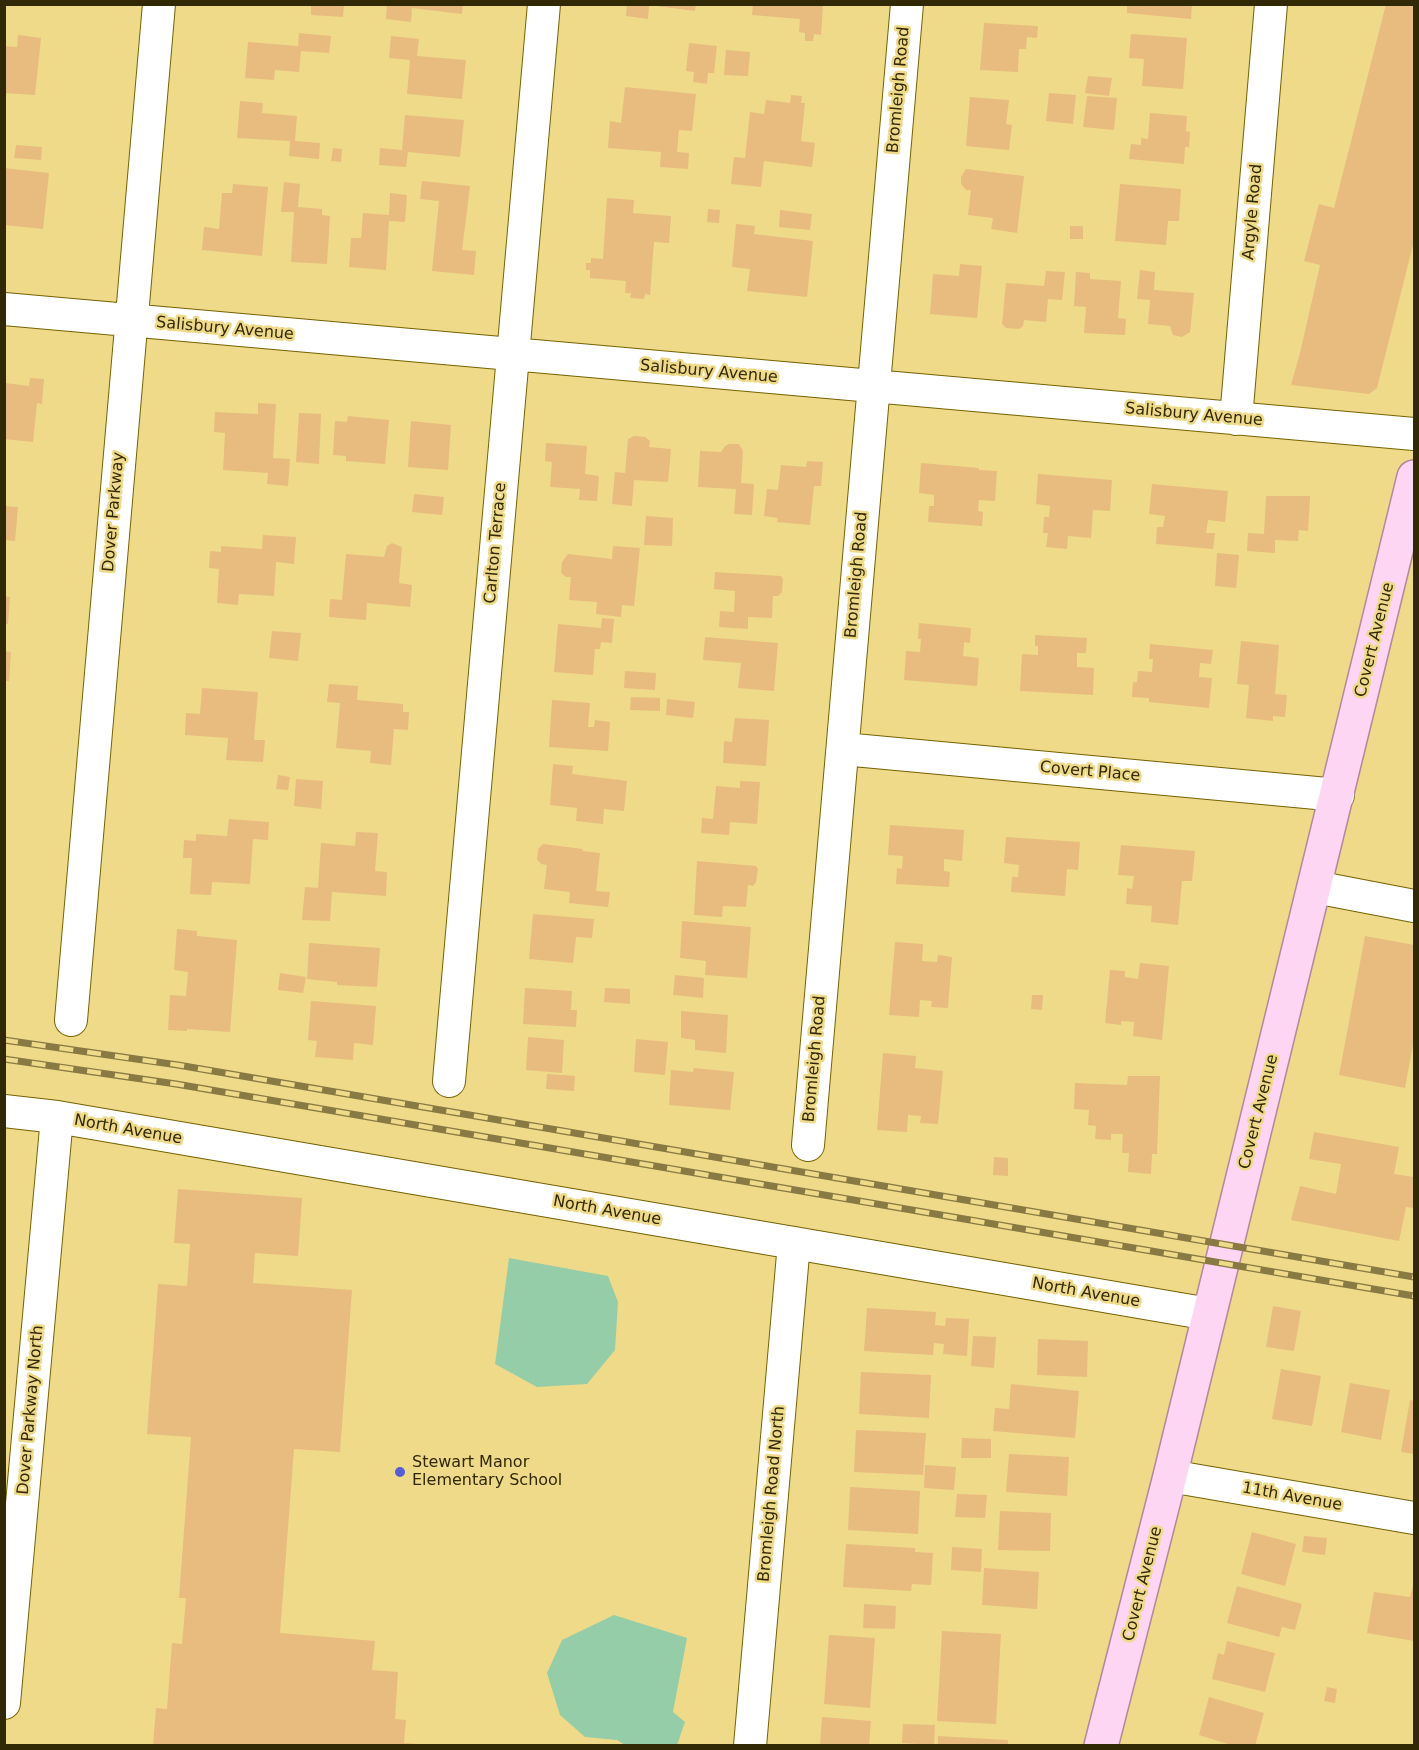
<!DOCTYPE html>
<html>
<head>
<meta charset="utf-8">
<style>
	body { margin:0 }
	#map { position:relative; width:1419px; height:1750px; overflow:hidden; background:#efda8a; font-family:"DejaVu Sans",sans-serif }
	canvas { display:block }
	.frame { position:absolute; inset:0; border:6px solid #312906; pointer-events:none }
</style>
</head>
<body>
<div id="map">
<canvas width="1419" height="1750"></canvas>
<div class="frame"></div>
</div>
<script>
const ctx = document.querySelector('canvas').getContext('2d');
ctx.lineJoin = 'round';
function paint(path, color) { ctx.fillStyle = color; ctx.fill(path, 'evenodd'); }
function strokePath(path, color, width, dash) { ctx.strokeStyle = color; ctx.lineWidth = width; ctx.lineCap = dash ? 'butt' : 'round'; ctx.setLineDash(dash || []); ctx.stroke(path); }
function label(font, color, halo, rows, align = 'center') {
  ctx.font = font + ' "DejaVu Sans",sans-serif'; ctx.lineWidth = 5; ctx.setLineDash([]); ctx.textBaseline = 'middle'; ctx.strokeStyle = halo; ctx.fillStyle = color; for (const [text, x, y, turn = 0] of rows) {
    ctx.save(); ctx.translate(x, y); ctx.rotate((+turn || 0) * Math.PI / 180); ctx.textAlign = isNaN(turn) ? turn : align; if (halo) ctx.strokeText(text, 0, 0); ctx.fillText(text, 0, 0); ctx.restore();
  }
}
paint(new Path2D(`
	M509,1258L608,1276L618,1302L615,1350L587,1384L537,1387L495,1364Z
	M614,1615L687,1638L673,1712L685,1722L677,1745H625L617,1740L585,1737L560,1715L547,1673L562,1640Z`), '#95cda8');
paint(new Path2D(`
	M311,4H344L343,17L311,15Z
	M387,4H463L462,14L412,8L411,22L386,19Z
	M627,4H696L695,11L649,5L648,19L626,16Z
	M753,4H823L821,35L814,34L813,41H805V33L799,32L800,19L752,15Z
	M1127,4H1192L1191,19L1127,13Z
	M1386,4H1414V241L1377,388L1369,394L1291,385L1300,353L1320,265L1304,261L1319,204L1334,208Z
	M984,23L1038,26L1037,38L1027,37L1026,49H1019L1018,72L980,70Z
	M299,33L331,36L329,53L301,51L299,72L275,70L274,80L245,78L248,42L298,46Z
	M1131,34L1187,38L1183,89L1142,86L1144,59L1129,58Z
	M18,35L41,38L35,95L4,93V46L17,47Z
	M391,36L419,39L417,56L466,60L462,99L407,94L410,60L389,58Z
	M689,43L717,46L714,73H708L707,84L693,82L694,72L686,71Z
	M726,50L750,52L748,76L724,75Z
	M1088,76L1112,78L1109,96L1085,93Z
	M625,87L696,94L692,131L679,130L677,152L689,153L688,169L660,167L661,152L608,148L610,121L621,123Z
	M1049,93L1076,95L1073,124L1046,121Z
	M791,95L802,96L801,103H805L801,141L815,143L812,167L764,161L761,187L731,184L734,157L745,158L750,112L764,114L766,100L790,103Z
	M1087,96L1117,98L1114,130L1083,127Z
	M970,97L1009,100L1006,124L1012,125L1009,150L966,146Z
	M240,101L263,103L262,113L297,116L295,141L320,143L319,159L289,156L290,141L237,138Z
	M1150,113L1187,116L1186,131L1190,132L1189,147H1185L1184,164L1129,159L1131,144L1141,145V138L1148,139Z
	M405,115L464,120L460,157L408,152L406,167L379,165L380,148L402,150Z
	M16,145L42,147L41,160L14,158Z
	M333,148L342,149L341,162L331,161Z
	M4,168L49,173L43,229L4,225Z
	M966,169L1024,176L1017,233L991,229L993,218L968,215L971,190H966L961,184V177Z
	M422,181L470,186L462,250L476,251L474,275L432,271L439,201L420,199Z
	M284,182L300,184L298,207L322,209V215L330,216L327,264L291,262L294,212H281Z
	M233,184L268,187L262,256L202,250L204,227L219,229L222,193H232Z
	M1120,184L1181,189L1179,221H1168L1166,245L1115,241Z
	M390,193L407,195L405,222L389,221L386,270L349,267L351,238H361L363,213L389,215Z
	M607,198L634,200L633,213L671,216L669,243L654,242L650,295L645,294L644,299L630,298L631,293H625L626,281L590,278V270H586V263H591V258L603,259Z
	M708,209L720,210L719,223L707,222Z
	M780,210L812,214L810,230L779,227Z
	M736,224L755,226L754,234L813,241L807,297L747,291L750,269L732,267Z
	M1070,226H1083V239H1070Z
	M960,264L982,266L977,318L930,314L933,274L959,276Z
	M1140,270L1155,272L1154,290L1194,293L1190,332L1182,337L1173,335L1170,326L1148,324L1150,300L1137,299Z
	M1046,271L1065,272L1062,300L1048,299L1046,322L1024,320L1023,326L1019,329L1006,328L1002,324L1006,283L1044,286Z
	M1076,272L1090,273V279L1121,281L1118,318L1126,319L1125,335L1084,333L1086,307L1074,306Z
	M30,378L44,379L42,404L37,403L33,442L4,439L5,383L29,386Z
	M258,403L276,404L273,458L290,459L288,486L267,484L268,473L223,470L225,433L214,432L215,412L258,414Z
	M299,413L321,414L319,464L296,462Z
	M348,416L389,420L385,464L346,461V456L333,455L335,421L347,422Z
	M411,421L451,425L448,470L408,467Z
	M634,436L645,437L650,441L649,447L671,449L668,482L634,480L632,506L612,504L615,472L625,473L628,439Z
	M546,443L587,446L585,474L599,476L597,501L579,500L580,489L550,487L552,462L545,461Z
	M729,444H739L743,451L741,483L754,484L752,515L734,514L736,489L698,487L700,451L721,452L725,446Z
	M807,461L823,462L821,486H814L810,525L777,522L778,518L764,516L767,489L778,490L781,465L806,467Z
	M921,463L979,468V470L997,471L995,501L979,500L978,511L983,512L982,526L928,522L929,506H934V495L919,493Z
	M1038,474L1112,480L1110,511L1093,510L1091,538L1068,536L1067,549L1046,547L1048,533H1043L1044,517H1049L1050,506L1036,504Z
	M1152,484L1228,491L1225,522L1208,520L1206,533H1215L1213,549L1156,544L1157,527H1163L1165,516L1149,514Z
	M414,494L444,497L442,515L412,512Z
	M1266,496H1310L1308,531L1299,530L1298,541L1275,540V553L1247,551L1248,533L1264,534Z
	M4,506L18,507L15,541L4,540Z
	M646,516L673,518L672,546L644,545Z
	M263,535L296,537L294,564L276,562L274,596L239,594L238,605L217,603L219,569L209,568L210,551L221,552V546L262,549Z
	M392,543L402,547L399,583L412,585L410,607L367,603L366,620L329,617L330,599L342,600L346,554L384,557L387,546Z
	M613,546L640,548L634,606L622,605L621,617L596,614L597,602L569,600L571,577H566L561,573L562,562L568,554L612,559Z
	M1217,553L1239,555L1236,588L1215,586Z
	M715,572L781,576L783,579L782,592L778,596H773L772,618L748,617V629L719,627L720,611L734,612L735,591L714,589Z
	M4,596L10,597L8,624H4Z
	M602,618L614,619L612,643L601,642L600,649H595L593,675L554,672L558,624L601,628Z
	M919,623L971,628L970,643L964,642L963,656L979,658L977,686L904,680L906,651L920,652L921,639H918Z
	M272,631L301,633L298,661L269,658Z
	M1035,635L1087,638L1086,653H1077V667L1094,668L1093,695L1020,691L1022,654L1038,655V646H1035Z
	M705,637L778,643L774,691L738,688L741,663L703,660Z
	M1241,641L1279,645L1275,694L1287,695L1285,717L1273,716V721L1246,718L1249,685L1237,684Z
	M1150,644L1213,650L1211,664L1200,663L1199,677L1212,678L1209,708L1149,702V698L1132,697L1133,682H1137L1138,671L1152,672L1153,659H1149Z
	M4,651L11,652L9,681H4Z
	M625,671L656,673L655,690L624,688Z
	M329,684L358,686L357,700L403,704V712H409L408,730L394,729L391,765L370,763L371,751L336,748L340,703L327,702Z
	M202,688L258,692L254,740H265L263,762L226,760L228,738L185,735L186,713L200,714Z
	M631,697L660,698V711L630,710Z
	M667,699L695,702L693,718L666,715Z
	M552,700L590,703L588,727H594L595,720L610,722L608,751L549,747Z
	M735,718L769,720L766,766L723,763L724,741L732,742Z
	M553,764L573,766L572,774L627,781L624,811L604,809L603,824L576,821L577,808L550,805Z
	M278,775L290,777L288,790L276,789Z
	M296,779L323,781L321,809L294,806Z
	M740,781L760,782L757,824L730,822L729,835L701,833L702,818L713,819L716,786L740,788Z
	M229,819L269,822L268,840L253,839L250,884L212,882L211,895L190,894L192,858H183L184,840L196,841V834L227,836Z
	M890,825L964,830L962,861L944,859V871L950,872L949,887L896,884L897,868L902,869L903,856L888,855Z
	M356,832L378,833L375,871L387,872L386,896L332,892L330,921L302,920L305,887L318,888L321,843L355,846Z
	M1006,837L1080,842L1078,870L1067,869L1065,896L1011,892L1012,877H1018L1019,865L1004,863Z
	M543,844L583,849L582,851L600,853L596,891L610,892L608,907L569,903L570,892L544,889L547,865L541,864L537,859L538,849Z
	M1121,845L1195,851L1192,881H1182L1178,925L1151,922L1152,906L1126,904L1127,888L1132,889L1134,876L1118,875Z
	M697,861L756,866L758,869L756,882L753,886L748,885L746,907L723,906L722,917L694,915Z
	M533,914L594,919L592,938L576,937L573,963L529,959Z
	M682,921L751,927L747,978L705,975L706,961L680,958Z
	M177,929L197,931V936L237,940L230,1032L187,1029V1031L168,1030L170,995L186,996L188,972L174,970Z
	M1365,936L1414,945V1039L1405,1088L1339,1075Z
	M895,942L923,944L922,961L937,962L938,955L952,957L948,1008L931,1007L932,1001L920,1000L919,1017L889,1015Z
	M309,943L380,948L377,987L337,985V982L307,979Z
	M1140,963L1169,966L1162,1040L1133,1036L1134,1022L1121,1021V1025L1105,1023L1110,970L1125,971V977L1138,979Z
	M280,973L306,977L303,993L278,990Z
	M675,975L704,978L703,998L673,995Z
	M525,988L572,991L571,1010H577L576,1027L523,1024Z
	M605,988L630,989V1004L604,1002Z
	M1032,995H1043L1042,1010L1031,1009Z
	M311,1001L376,1006L373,1045L354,1043L353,1060L315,1057L317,1041L308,1040Z
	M681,1011L728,1015L726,1053L695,1050V1040L681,1038Z
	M528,1037L564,1040L562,1073L526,1070Z
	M636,1039L668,1042L665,1075L634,1072Z
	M883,1053L916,1056L915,1068L943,1071L938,1124L920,1123L921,1116L908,1115L907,1132L877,1130Z
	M694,1068L734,1072L730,1110L669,1105L671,1070L693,1072Z
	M547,1074L575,1076L574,1091L546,1089Z
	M1128,1076H1160L1157,1154H1152L1151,1174L1128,1172L1129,1153H1122L1123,1134H1111V1140L1095,1139L1096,1126L1088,1125L1089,1110L1074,1109L1075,1083L1127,1085Z
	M1314,1132L1399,1147L1394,1174L1414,1177V1208L1406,1207L1399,1241L1291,1220L1300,1186L1336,1194L1341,1164L1309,1159Z
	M994,1157L1008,1158V1176L993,1175Z
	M178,1189L302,1198L298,1256L255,1253L253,1283L352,1290L340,1452L294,1449L280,1633L375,1641L372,1670L398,1672L395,1719L406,1720L404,1743L418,1744V1746H153L156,1708L167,1709L172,1643L182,1644L186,1598H179L191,1437L147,1434L158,1284L187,1286L190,1244L174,1243Z
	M1273,1306L1301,1311L1294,1351L1266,1347Z
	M867,1308L936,1312L935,1325L945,1326L946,1318L969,1319L967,1356L943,1354L944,1344L934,1343L933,1355L864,1351Z
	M973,1336L996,1337L994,1368L971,1366Z
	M1038,1339L1088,1341L1087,1377L1037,1375Z
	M1281,1369L1321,1376L1312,1426L1272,1419Z
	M861,1372L931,1375L929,1418L859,1414Z
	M1350,1383L1390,1390L1381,1440L1341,1432Z
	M1011,1384L1079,1391L1075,1438L993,1431L995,1408L1009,1409Z
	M1410,1400L1414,1401V1454L1401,1452Z
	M856,1430L926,1433L923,1475L854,1472Z
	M962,1438L991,1439V1458H961Z
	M1009,1454L1069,1457L1067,1496L1006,1492Z
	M925,1465L956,1467L954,1490L924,1488Z
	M850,1487L920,1491L918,1534L848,1530Z
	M957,1494L987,1495L985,1518L955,1517Z
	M1000,1511L1051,1513L1050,1551L998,1550Z
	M1252,1532L1296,1544L1285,1586L1241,1574Z
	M1304,1536L1327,1538L1325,1555L1302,1552Z
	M846,1544L915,1548V1552L933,1553L931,1585L912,1584L911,1591L843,1587Z
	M952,1547L982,1549L981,1572L951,1570Z
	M984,1568L1039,1572L1037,1609L982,1605Z
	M1414,1582V1641L1367,1633L1374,1592L1410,1597Z
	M1237,1586L1302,1604L1295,1630L1282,1627L1279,1637L1227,1623Z
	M864,1604L896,1606L895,1629L863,1628Z
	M942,1631L1001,1634L996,1724L937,1721Z
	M829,1635L875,1638L870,1708L824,1704Z
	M1227,1641L1275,1653L1265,1692L1212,1679L1218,1653L1224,1655Z
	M1327,1687L1337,1689L1335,1703L1324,1701Z
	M1209,1697L1264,1713L1255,1746H1234L1199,1735Z
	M822,1717L871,1721L869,1746H820Z
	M903,1724L935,1725L934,1745L902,1743Z
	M938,1736L1008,1740V1746H938Z`), '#e8bc7e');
const minor = new Path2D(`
	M4,309L1414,434
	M1236,419L1271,4
	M843,749L1338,795
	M1315,887L1414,906
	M71,1020L159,4
	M449,1081L544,4
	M4,1111L57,1117L1209,1314
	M808,1145L907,4
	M1170,1476L1414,1518
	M4,1703L57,1117
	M750,1746L794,1243`);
const major = new Path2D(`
	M1101,1746L1170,1476L1414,477`);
strokePath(minor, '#756200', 34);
strokePath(major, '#b4889b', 36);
strokePath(minor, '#fff', 32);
strokePath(major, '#fdd6f3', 33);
const rail = new Path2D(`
	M4,1040L178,1065L1414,1277
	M4,1059L176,1084L1414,1296`);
strokePath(rail, '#887a42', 7);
strokePath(rail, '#efda8a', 4.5, [14]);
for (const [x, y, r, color] of [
	[400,1472,6,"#555ed4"]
]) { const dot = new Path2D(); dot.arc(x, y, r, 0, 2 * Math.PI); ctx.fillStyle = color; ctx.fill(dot); strokePath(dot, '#efda8a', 2); }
label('16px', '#312906', '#efda8a', [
	["Bromleigh Road",899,90,-85],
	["Argyle Road",1253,212,-85],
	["Salisbury Avenue",225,329,5],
	["Salisbury Avenue",709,372,5],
	["Salisbury Avenue",1194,415,5],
	["Dover Parkway",114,512,-85],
	["Carlton Terrace",496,543,-85],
	["Bromleigh Road",857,575,-85],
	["Covert Avenue",1375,640,-76],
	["Covert Place",1090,772,5],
	["Bromleigh Road",815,1059,-85],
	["Covert Avenue",1259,1112,-76],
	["North Avenue",128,1130,10],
	["North Avenue",607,1211,10],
	["North Avenue",1086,1293,10],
	["Dover Parkway North",31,1410,-85],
	["Bromleigh Road North",772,1494,-85],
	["11th Avenue",1292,1497,10],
	["Covert Avenue",1143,1584,-76]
]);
label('16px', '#312906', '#efda8a', [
	["Stewart Manor",412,1463],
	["Elementary School",412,1481]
], 'left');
</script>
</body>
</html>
